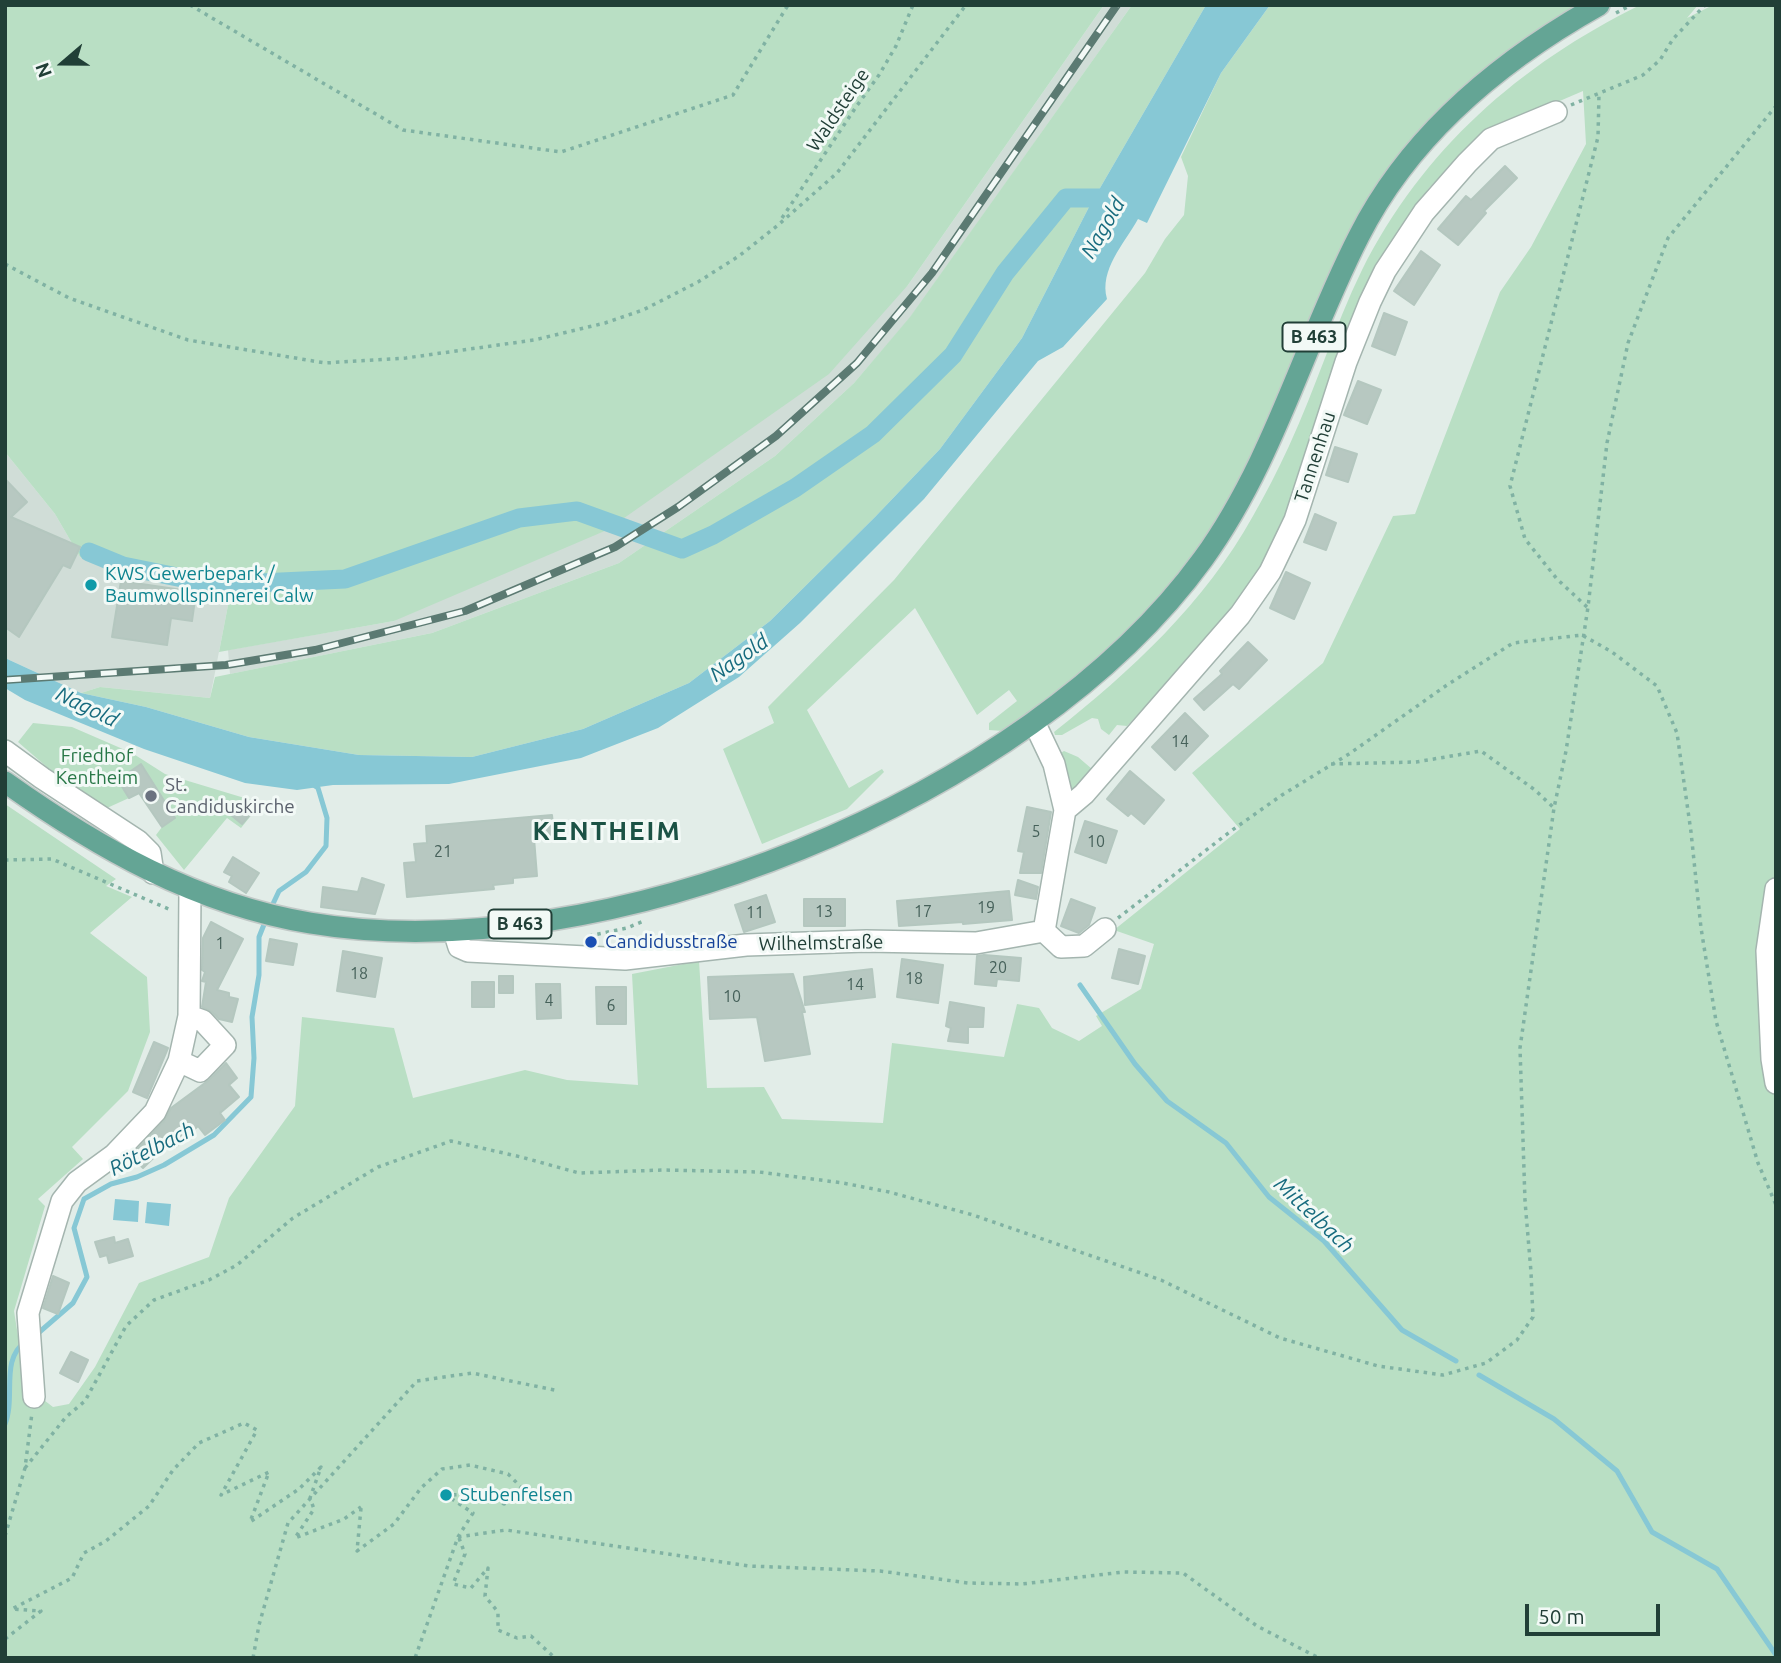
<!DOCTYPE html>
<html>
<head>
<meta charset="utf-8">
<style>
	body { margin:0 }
	#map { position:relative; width:1781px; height:1663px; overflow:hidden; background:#e2ede8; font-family:Ubuntu,sans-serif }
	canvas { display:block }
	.frame { position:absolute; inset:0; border:7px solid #213f37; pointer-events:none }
	.north { position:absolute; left:28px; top:28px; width:70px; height:70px; -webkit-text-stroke:5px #f2f9f6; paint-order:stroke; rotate:250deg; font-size:19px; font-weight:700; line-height:28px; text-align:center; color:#213f37 }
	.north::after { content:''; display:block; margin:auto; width:24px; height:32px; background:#213f37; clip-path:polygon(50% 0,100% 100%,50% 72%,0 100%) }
	.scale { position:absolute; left:1525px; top:1604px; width:135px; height:32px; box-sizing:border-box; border:4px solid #213f37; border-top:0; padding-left:9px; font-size:21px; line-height:24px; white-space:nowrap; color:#213f37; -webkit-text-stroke:5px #f2f9f6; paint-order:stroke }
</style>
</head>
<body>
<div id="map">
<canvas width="1781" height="1663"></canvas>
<div class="frame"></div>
<div class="north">N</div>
<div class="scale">50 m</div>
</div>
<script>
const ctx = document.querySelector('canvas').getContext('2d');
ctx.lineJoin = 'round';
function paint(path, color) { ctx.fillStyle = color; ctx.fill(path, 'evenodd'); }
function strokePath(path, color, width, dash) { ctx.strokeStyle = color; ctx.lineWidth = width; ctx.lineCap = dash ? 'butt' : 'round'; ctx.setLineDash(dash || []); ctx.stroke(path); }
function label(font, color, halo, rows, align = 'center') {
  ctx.font = font + ' Ubuntu,sans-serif'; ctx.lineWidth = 6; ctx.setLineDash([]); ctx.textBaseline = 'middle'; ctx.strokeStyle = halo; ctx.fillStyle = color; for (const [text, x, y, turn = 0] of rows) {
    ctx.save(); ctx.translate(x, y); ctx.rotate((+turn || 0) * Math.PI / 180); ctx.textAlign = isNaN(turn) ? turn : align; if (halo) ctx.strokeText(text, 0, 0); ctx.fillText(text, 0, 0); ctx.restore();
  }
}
paint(new Path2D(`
	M1104,5H1132L910,318L854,383L775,456L619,563L432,633L230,674L228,650L394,621L908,285Z
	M5,452L55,514L80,557L125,574L230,595L210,698L100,687L81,693L5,658Z`), '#d0ddd7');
paint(new Path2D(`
	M5,5H1104L908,285L829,374L607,530L394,621L219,652L230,595L125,574L80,557L55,514L5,452Z
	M1132,5H1206L1089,207L1022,338L940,449L875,517L770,621L689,683L583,729L472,757L359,755L249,737L146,707L81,693L100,687L210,698L215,677L432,633L619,563L775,456L854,383L910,317Z
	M1270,5H1580L1543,26L1487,68L1418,133L1356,220L1324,290L1261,441L1224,510L1183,568L1146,611L1102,656L1004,731L989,730V723L1017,701L1009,690L977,715L915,608L807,710L849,788L882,769L884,772L847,809L762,844L723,749L774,723L768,707L894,580L1145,273L1165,239L1184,215L1188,176L1181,157L1221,73Z
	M1640,5H1698L1687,18L1713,5H1776V1658H5V804L116,879L106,886L132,897L90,933L147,977L150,1032L128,1091L72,1147L83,1159L38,1199L45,1206L14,1311L27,1393L40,1397L53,1407L69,1404L95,1367L139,1283L209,1257L229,1198L295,1106L302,1017L394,1028L413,1098L525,1070L567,1080L638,1085L632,974L699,961L707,1088L764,1087L782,1119L883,1123L892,1043L1004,1057L1017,1004L1039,1008L1052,1028L1079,1041L1102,1026L1096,1016L1141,989L1154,944L1114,930L1240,829L1192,773L1323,663L1393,516L1415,514L1500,292L1531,247L1586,144L1583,91L1492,130L1466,150L1429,188L1400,230L1281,531L1260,576L1235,610L1127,726L1117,725L1109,735L1101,729L1098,719L1092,718L1062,735H1055L1054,732C1130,672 1205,603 1253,516C1266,493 1278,470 1289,446C1316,388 1334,327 1362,270C1423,149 1519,65 1640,5Z
	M33,723L72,727L132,753L165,774L261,803L241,828L227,818L184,870L156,835L162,827L174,817L141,765L125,775L128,781L121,785L129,798L107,808L48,768L18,742Z
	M1064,751L1078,757L1092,769L1076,792L1068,788L1059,754Z`), '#b9dfc4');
paint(new Path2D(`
	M1206,5H1270L1221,73L1147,223L1138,219C1124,244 1099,270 1107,299L1063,347L1038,361L924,499L800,623L739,677L658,728L581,758L449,784L333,785L297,790L245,783L144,749L25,700L5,688V658L81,693L146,707L249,737L359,755L472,757L583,729L689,683L770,621L875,517L940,449L1022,338L1089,207Z
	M115,1199L139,1201L138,1222L113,1220Z
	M147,1202L171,1204L169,1226L145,1223Z`), '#87c8d5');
strokePath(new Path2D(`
	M271,908L279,891L306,872L326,846L327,818L318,788L312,784
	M1080,985L1135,1064L1167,1101L1226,1143L1269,1197L1324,1241L1402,1330L1456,1361
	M36,1335L73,1303L87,1277L74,1228L84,1199L111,1184L137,1177L164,1165L214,1135L251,1097L254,1058L252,1017L259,975V937L267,917
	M1479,1375L1554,1419L1617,1471L1652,1532L1717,1569L1776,1655
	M5,1424C16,1397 0,1360 25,1342`), '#87c8d5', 5);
strokePath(new Path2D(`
	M89,552L123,566L217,585L345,579L519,518L577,511L682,549L713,535L795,488L873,434L953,355L1005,273L1066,198H1118`), '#87c8d5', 19);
const building = new Path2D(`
	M1505,166L1517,178L1484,211L1486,213L1458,245L1438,229L1466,196L1471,200Z
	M1421,251L1440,265L1414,305L1394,291Z
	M1384,313L1407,322L1395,355L1372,346Z
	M1358,381L1381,390L1367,424L1344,415Z
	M1335,447L1357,454L1348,482L1326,475Z
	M5,479L27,502L11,517L80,547L70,568L63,565L19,637L5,627Z
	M1315,514L1336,523L1326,550L1304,542Z
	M1286,572L1310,583L1294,619L1270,608Z
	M121,581L196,592L192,621L171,618L167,645L112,637Z
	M1248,642L1267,660L1239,689L1233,684L1204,710L1194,699L1222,674L1220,671Z
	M1185,713L1208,736L1175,770L1152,747Z
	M141,764L175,818L162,827L139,793L129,798L121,785L128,781L125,775Z
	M1130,771L1164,800L1144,824L1131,813L1128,816L1107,799Z
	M243,801L254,810L242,824L231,815Z
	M1027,807L1051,812L1041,873H1020L1024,852L1018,851Z
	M552,815L554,834L534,838L537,876L513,878V883L493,885L494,889L407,897L404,863L416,862L414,844L427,843L426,826Z
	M1085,821L1117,831L1106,863L1075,852Z
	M233,857L259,873L246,893L229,882L232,876L224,872Z
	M362,878L384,885L375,914L321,907L323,887L358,892Z
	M1018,880L1038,887L1036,899L1015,895Z
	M1009,891L1012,920L963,924V922L899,926L897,901Z
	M766,895L775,922L744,932L735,905Z
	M804,899H845V926H804Z
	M1071,899L1095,908L1089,925L1079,933L1061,926Z
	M211,922L243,939L217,990L229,993V997L238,999L232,1022L219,1019L212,1012L202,1007L206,982L202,981L205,972L202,970L203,938Z
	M270,939L297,944L293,965L266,961Z
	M1119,949L1145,956L1138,984L1112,978Z
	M343,951L382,958L375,997L337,991Z
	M984,955L1021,958L1019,981L997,979L996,986L975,984L977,956Z
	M902,959L943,965L938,1003L897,997Z
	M872,969L875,997L805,1005L804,977Z
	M793,974L805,1012H802L810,1054L765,1061L757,1017L710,1019L708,977Z
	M499,976H513V993H499Z
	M472,982H494V1007H472Z
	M536,984H560L561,1018L537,1019Z
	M596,987H626V1024H597Z
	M950,1002L984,1008L983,1027H968V1043L948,1041L951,1028L946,1026Z
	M154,1042L168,1048L147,1098L133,1092Z
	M226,1063L237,1078L229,1085L239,1097L220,1113L225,1120L205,1135L198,1126L176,1147L171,1141L143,1168L131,1156L164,1121L171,1108L209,1080Z
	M114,1237L115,1243L128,1239L133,1256L109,1263L107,1255L100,1257L95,1242Z
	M53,1276L69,1283L58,1314L43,1308Z
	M71,1352L88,1360L78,1382L60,1373Z`);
paint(building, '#b7c8c1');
strokePath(building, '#b4c7bf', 2);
const minor = new Path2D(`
	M1034,722L1054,764L1065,810L1044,931
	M5,751L42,778L138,841L150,853L153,873
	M1065,810L1084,794L1240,615L1270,572L1295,520L1346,362L1370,302L1385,271L1424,212L1467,163L1491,139L1556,112
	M1776,889L1767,951L1772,1059L1776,1083
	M454,931L459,947L468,951L625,959L746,945L866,941L976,943L1044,931L1061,947L1084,946L1105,929
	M179,1061L200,1071L225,1045L203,1021L189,1016
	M34,1397L28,1313L62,1201L77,1182L114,1155L155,1112L179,1061L189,1016L190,889`);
const major = new Path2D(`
	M5,782C98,848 196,904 310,923C601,972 1029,799 1203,559C1274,461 1304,343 1359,236C1410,135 1501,60 1599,5`);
strokePath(minor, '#a4b5af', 24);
strokePath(major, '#c1c9c7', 24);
strokePath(new Path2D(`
	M190,5L403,130L561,152L733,95L788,5
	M1616,13L1631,5
	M1571,105L1643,75L1660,60L1673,39L1705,5
	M782,218L856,107L879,75L896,46L913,5
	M5,264L69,298L188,340L325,363L406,358L534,340L605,323L643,310L698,282L739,256L777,226L837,173L966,5
	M1587,607L1557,579L1525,539L1510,486L1598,137L1599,94
	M1331,764L1416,762L1481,751L1535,790L1554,808
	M5,860L52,859L171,910
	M1118,918L1231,831L1282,795L1349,754L1447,685L1513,643L1582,635L1612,652L1657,686L1677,733L1691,832L1701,928L1716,1021L1758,1163L1776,1205
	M589,936L627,928L646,920
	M25,1468L66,1417L85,1401L126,1326L154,1300L209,1280L237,1265L293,1218L378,1167L451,1141L521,1157L579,1173L663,1170L759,1172L843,1183L889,1192L973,1215L1161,1280L1280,1338L1378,1366L1443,1375L1486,1363L1517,1340L1533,1317L1531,1272L1525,1201L1520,1048L1554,808L1566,751L1588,607L1607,443L1628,343L1668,238L1776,106
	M361,1508L357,1551L394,1524L421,1488L442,1469L470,1465L508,1474L527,1493L504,1504L480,1494L446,1495L473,1513L458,1537L415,1658
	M5,1536L25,1468L32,1413
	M458,1537L506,1530L749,1566L880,1571L968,1583L1022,1584L1123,1572L1183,1573L1257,1626L1319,1658
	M459,1538L465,1554L453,1584L471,1588L488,1568L485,1596L498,1612V1630L517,1638L531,1636L555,1658
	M5,1639L41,1611L12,1609L72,1578L84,1553L106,1541L149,1506L173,1470L199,1443L244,1423L257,1430L221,1495L269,1472L250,1522L299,1489L321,1467L310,1498L314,1509L295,1538L344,1519L361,1507
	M253,1658L259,1625L288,1523L417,1381L472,1373L559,1391`), '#80b2a3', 3.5, [3.5, 5]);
strokePath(minor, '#fff', 21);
strokePath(major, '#64a595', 21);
const rail = new Path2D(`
	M5,680L226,665L315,650L465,611L615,547L678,507L776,436L857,363L932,273L1117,5`);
strokePath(rail, '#5b7a72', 8);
strokePath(rail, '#f2f9f6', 5, [16]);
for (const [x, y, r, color] of [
	[91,585,7,"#0f9aa8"],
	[151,796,7,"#6b7280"],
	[591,942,7,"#1a4fb4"],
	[446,1495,7,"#0f9aa8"]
]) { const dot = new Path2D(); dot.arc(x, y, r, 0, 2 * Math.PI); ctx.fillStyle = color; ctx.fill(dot); strokePath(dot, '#f2f9f6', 2.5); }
label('16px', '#46615a', null, [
	["14",1180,742],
	["5",1036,832],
	["10",1096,842],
	["21",443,852],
	["19",986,908],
	["13",824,912],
	["17",923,912],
	["11",755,913],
	["1",220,944],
	["20",998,968],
	["18",359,974],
	["18",914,979],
	["14",855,985],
	["10",732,997],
	["4",549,1001],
	["6",611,1006]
]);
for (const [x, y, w] of [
	[1314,337,63],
	[520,924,63]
]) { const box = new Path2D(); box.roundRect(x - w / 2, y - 14.5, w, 29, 5); ctx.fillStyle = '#f2f9f6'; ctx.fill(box); strokePath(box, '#213f37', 2); }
label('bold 18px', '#213f37', null, [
	["B 463",1314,337],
	["B 463",520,924]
]);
label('19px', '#213f37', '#f2f9f6', [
	["Waldsteige",838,110,-56],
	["Tannenhau",1315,457,-72],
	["Wilhelmstraße",821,943,-1]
]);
label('19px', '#0d838f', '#f2f9f6', [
	["KWS Gewerbepark /",105,574],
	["Baumwollspinnerei Calw",105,596],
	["Stubenfelsen",460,1495]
], 'left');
label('19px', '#297848', '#f2f9f6', [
	["Friedhof",97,756],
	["Kentheim",97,778]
]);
label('19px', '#5b616d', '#f2f9f6', [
	["St.",165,785],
	["Candiduskirche",165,807]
], 'left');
label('19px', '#164399', '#f2f9f6', [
	["Candidusstraße",605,942]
], 'left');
label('italic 21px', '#176b7e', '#f2f9f6', [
	["Nagold",1103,228,-60],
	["Nagold",739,658,-35],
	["Nagold",87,707,26],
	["Rötelbach",152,1149,-27],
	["Mittelbach",1314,1215,43]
]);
ctx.letterSpacing = '2px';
label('bold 26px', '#1b5245', '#f2f9f6', [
	["KENTHEIM",607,831]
]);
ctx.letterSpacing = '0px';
</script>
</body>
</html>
